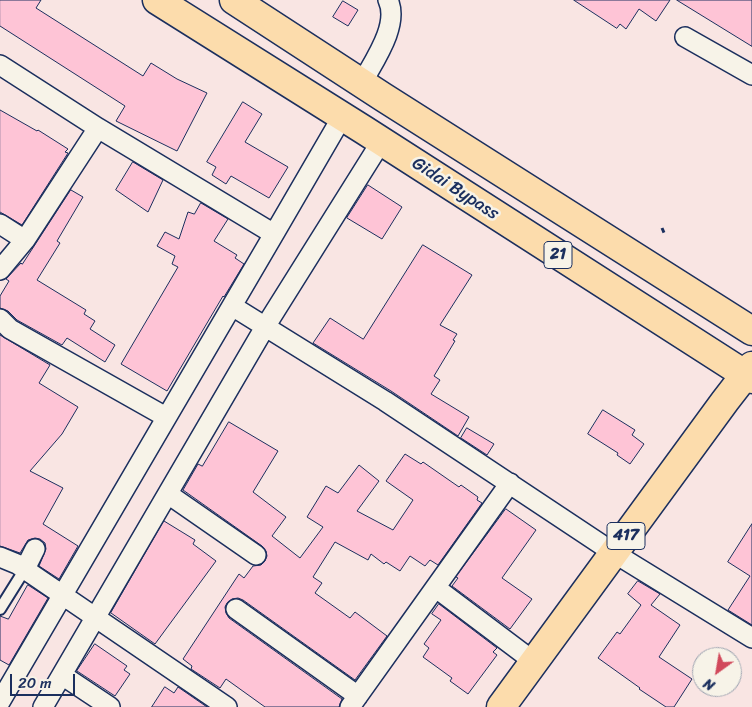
<!DOCTYPE html>
<html>
<head>
<meta charset="utf-8">
<style>
	body { margin:0 }
	#map { position:relative; width:752px; height:707px; overflow:hidden; background:#f9e5e3; font-family:Sriracha,sans-serif }
	canvas { display:block }
	.north { position:absolute; left:692px; top:647px; width:50px; height:50px; box-sizing:border-box; background:#f7f3e8; border:1px solid #9fa5b1; border-radius:50%; rotate:212deg; font-size:14px; font-weight:700; line-height:20px; text-align:center; color:#1b2f5e }
	.north::after { content:''; display:block; margin:auto; width:18px; height:22px; background:#d1495b; clip-path:polygon(50% 0,100% 100%,50% 72%,0 100%) }
	.scale { position:absolute; left:10px; top:674px; width:65px; height:22px; box-sizing:border-box; border:2px solid #1b2f5e; border-top:0; padding-left:6px; font-size:15px; line-height:18px; white-space:nowrap; color:#1b2f5e; -webkit-text-stroke:4px #f7f3e8; paint-order:stroke }
</style>
</head>
<body>
<div id="map">
<canvas width="752" height="707"></canvas>
<div class="north">N</div>
<div class="scale">20 m</div>
</div>
<script>
const ctx = document.querySelector('canvas').getContext('2d');
ctx.lineJoin = 'round';
function paint(path, color) { ctx.fillStyle = color; ctx.fill(path, 'evenodd'); }
function strokePath(path, color, width, dash) { ctx.strokeStyle = color; ctx.lineWidth = width; ctx.lineCap = dash ? 'butt' : 'round'; ctx.setLineDash(dash || []); ctx.stroke(path); }
function label(font, color, halo, rows, align = 'center') {
  ctx.font = font + ' Sriracha,sans-serif'; ctx.lineWidth = 5; ctx.setLineDash([]); ctx.textBaseline = 'middle'; ctx.strokeStyle = halo; ctx.fillStyle = color; for (const [text, x, y, turn = 0] of rows) {
    ctx.save(); ctx.translate(x, y); ctx.rotate((+turn || 0) * Math.PI / 180); ctx.textAlign = isNaN(turn) ? turn : align; if (halo) ctx.strokeText(text, 0, 0); ctx.fillText(text, 0, 0); ctx.restore();
  }
}
const building = new Path2D(`
	M0,0H41L36,8L143,76L151,63L177,79L207,93L177,151L116,121L125,106L0,26Z
	M574,0H670L656,21L639,9L626,29L620,24L617,28Z
	M677,0H752V46Z
	M343,1L358,10L348,26L333,17Z
	M243,102L262,114L245,142L288,167L269,198L231,176L226,184L212,175L216,167L207,162Z
	M0,110L37,131L38,130L68,149L65,152L68,153L22,225L0,212Z
	M133,162L163,180L148,212L116,190Z
	M368,185L402,207L382,239L347,218Z
	M71,190L83,197L57,241L60,243L37,280L86,310L84,314L95,321L90,329L115,345L105,362L67,338L62,345L17,320L8,311L0,308V296L9,281L6,279L21,263L22,264Z
	M201,203L228,219L214,241L237,255L235,258L244,264L224,297L223,296L167,391L121,364L178,267L172,264L175,256L157,246L165,232L179,239L188,212L194,214Z
	M423,245L472,275L440,325L457,334L453,340L455,341L434,376L440,380L431,394L469,417L458,436L391,391L313,343L330,318L363,339Z
	M0,335L50,365L39,383L78,407L62,434L30,471L63,488L43,524L78,546L59,579L39,566L46,549L45,543L40,539L35,538L28,540L20,553L0,546Z
	M603,410L635,430L632,435L644,444L630,464L617,455L618,453L588,434Z
	M229,422L278,451L253,492L286,517L272,536L300,558L323,527L307,517L326,486L338,493L359,465L379,481L357,511L393,530L413,500L386,481L405,454L421,464L423,462L459,487L461,485L478,497L477,500L482,503L438,565L430,560L425,566L410,556L400,571L386,562L384,564L371,554L368,560L335,542L313,577L322,583L315,593L350,618L355,612L387,636L355,680L243,600L238,598L232,599L227,603L225,607L226,613L229,618L342,699L339,707H265L226,679L220,688L191,669L192,666L183,659L239,574L244,578L253,566L261,565L265,561L267,556L266,551L262,546L183,490L198,464L202,466Z
	M467,428L494,444L487,455L461,438Z
	M506,509L536,530L502,578L532,599L510,629L452,586L458,578L456,577Z
	M164,521L195,540L193,544L216,561L155,644L111,613Z
	M752,524V625L728,610L750,576L728,562Z
	M638,581L660,594L651,605L680,625L659,657L692,679L674,707H666L639,689L640,688L598,658L617,632L620,634L641,605L628,594Z
	M28,585L48,598L9,665L0,660V616L8,619Z
	M439,604L497,648L493,652L497,655L468,694L450,681L452,678L423,657L429,648L424,644L441,620L432,614Z
	M95,644L127,666L124,670L130,674L115,696L77,671Z
	M165,687L174,693L178,687L207,707H152Z`);
paint(building, '#fec4d6');
strokePath(building, '#1b2f5e', 1);
const service = new Path2D(`
	M0,609L25,569`);
const minor = new Path2D(`
	M685,37L752,75
	M0,65L98,128L274,234L0,702
	M362,83C373,62 400,25 388,0
	M0,224L25,240
	M274,234L342,117
	M0,270L25,240L98,128
	M232,306L385,401L614,553L752,638
	M0,319L10,329L166,417
	M168,494L256,555
	M0,557L17,564L227,707
	M25,569L35,549
	M436,588L533,661
	M236,609L358,696
	M62,675L110,707
	M43,707L265,327L381,142
	M350,707L510,483`);
const trunk = new Path2D(`
	M157,0L364,130L752,379
	M234,0L383,97L752,331
	M501,707L725,401L752,366`);
strokePath(service, '#1b2f5e', 14);
strokePath(minor, '#1b2f5e', 22);
strokePath(trunk, '#1b2f5e', 31);
strokePath(new Path2D(`
	M662,228L665,235`), '#1b2f5e', 3, [5, 4]);
strokePath(service, '#f7f3e8', 10);
strokePath(minor, '#f7f3e8', 19);
strokePath(trunk, '#fcdcac', 28);
for (const [x, y, w] of [
	[558,255,28],
	[626,536,38]
]) { const box = new Path2D(); box.roundRect(x - w / 2, y - 13.5, w, 27, 4); ctx.fillStyle = '#f7f3e8'; ctx.fill(box); strokePath(box, '#1b2f5e', 1); }
label('bold 16px', '#1b2f5e', null, [
	["21",558,255],
	["417",626,536]
]);
label('18px', '#1b2f5e', '#f7f3e8', [
	["Gidai Bypass",455,189,33]
]);
</script>
</body>
</html>
